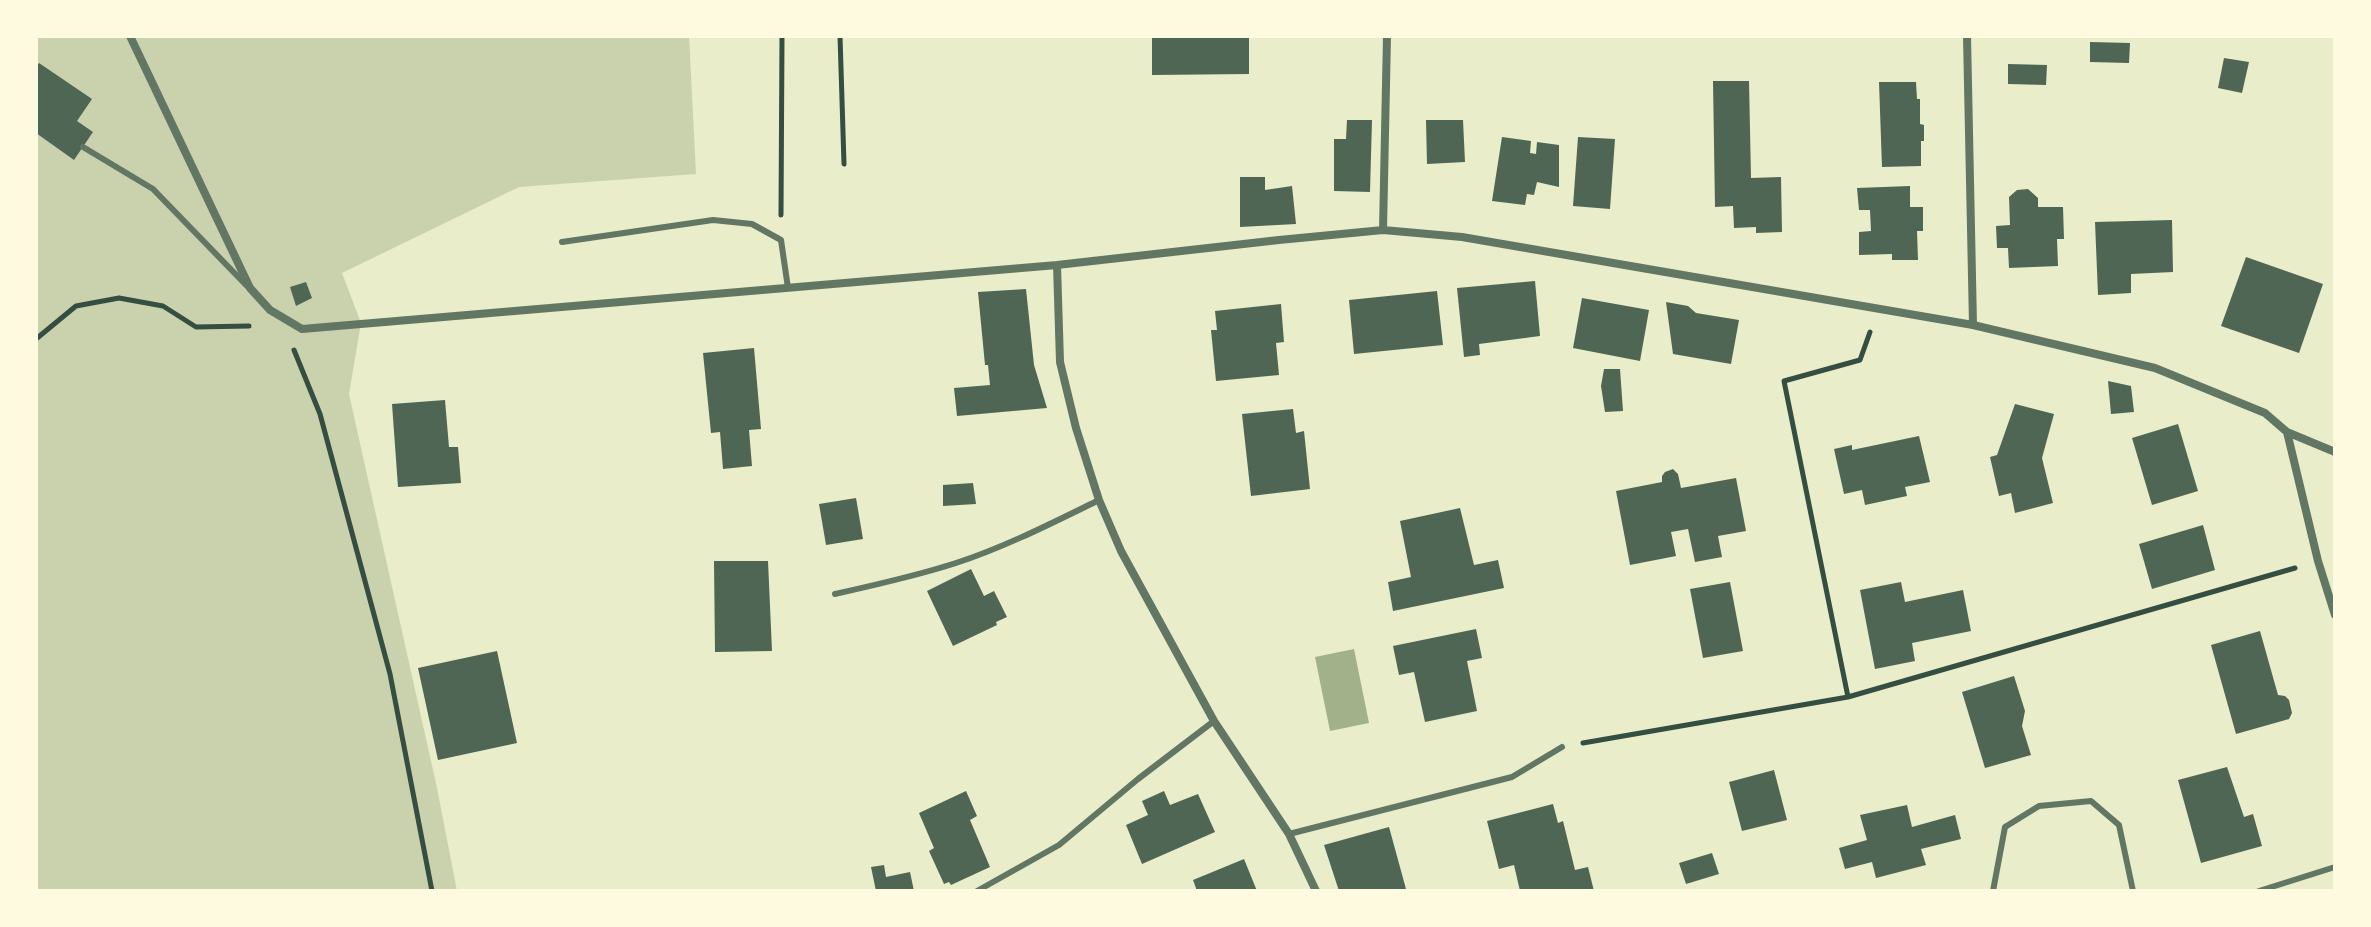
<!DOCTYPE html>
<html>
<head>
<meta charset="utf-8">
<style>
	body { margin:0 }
	#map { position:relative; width:2371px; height:927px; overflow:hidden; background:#e9edc9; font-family:"Exo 2",sans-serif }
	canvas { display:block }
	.frame { position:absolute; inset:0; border:38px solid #fefae0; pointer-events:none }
</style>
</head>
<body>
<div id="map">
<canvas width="2371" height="927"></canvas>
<div class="frame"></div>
</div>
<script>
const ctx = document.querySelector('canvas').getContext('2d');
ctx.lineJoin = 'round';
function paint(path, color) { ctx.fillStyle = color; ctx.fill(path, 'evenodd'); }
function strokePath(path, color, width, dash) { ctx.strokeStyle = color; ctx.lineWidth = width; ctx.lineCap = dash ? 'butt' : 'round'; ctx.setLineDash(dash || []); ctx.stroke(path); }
paint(new Path2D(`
	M36,36H689L696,174L519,187L342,273L361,323L349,394L437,788L457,891H36Z`), '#cad2ad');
paint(new Path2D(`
	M1354,649L1369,723L1330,731L1315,657Z`), '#a3b18a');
paint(new Path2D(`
	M1152,36H1249V74L1152,75Z
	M2090,42L2130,43L2129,63L2090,62Z
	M2224,58L2249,62L2242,93L2218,88Z
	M39,63L92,99L77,121L93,132L74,160L36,133V68Z
	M2008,64L2047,65L2046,85L2008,84Z
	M1713,81H1749L1751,178L1781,177L1782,232L1756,233V227L1734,228L1733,206L1715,207Z
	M1879,82H1916L1917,99H1920V124L1924,125V141H1921V166L1882,167Z
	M1347,120H1372L1370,192L1334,191V139H1346Z
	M1426,120H1463L1465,162L1427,164Z
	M1502,137L1531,141L1530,153L1536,154L1537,142L1559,145V187L1537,182L1534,195L1527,194L1525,205L1492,201Z
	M1578,137L1615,139L1610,209L1573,206Z
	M1240,177H1265V190L1292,186L1296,224L1240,227Z
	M1910,186V207H1923V231H1917L1918,260H1892V254L1859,255V232L1871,231L1870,210H1859L1857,188Z
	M2028,189L2038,198V207H2063L2064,239H2057L2058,266L2009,268L2008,248H1997L1996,226L2010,225L2009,197L2017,190Z
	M2172,220L2173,272L2131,274V293L2098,295L2095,222Z
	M2246,257L2323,284L2299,353L2221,326Z
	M1535,281L1540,336L1479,344L1480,355L1464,357L1457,288Z
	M306,282L312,298L296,306L290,287Z
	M1026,289L1034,365L1047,408L957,416L954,388L990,385L988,365H985L978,292Z
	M1437,291L1443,345L1354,354L1349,300Z
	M1582,298L1649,310L1640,361L1573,348Z
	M1666,302L1688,306L1696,313L1739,320L1731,364L1673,354Z
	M1281,304L1284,342L1276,343L1279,375L1216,381L1211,330H1217L1215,311Z
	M754,348L761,429L749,430L752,466L723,469L720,432L711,433L703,353Z
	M1604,369H1620L1623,411L1605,412L1601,386Z
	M2108,381L2131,386L2134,412L2111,414Z
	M445,400L449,447H458L461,483L398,487L392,404Z
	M2015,404L2054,414L2042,458L2053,503L2015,513L2011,493L1999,496L1990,457L1997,455Z
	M1293,409L1296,433L1304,431L1310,489L1251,496L1242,414Z
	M2178,424L2198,491L2152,505L2132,438Z
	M1919,436L1930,482L1905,487L1907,496L1865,505L1862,490L1844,494L1834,449L1852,445V450Z
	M1673,469L1678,474L1681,488L1736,478L1746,531L1718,536L1722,557L1695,562L1688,529L1671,532L1676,556L1630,565L1616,491L1662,482V476L1665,472Z
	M973,483L976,504L943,506V485Z
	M856,498L863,539L826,545L819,504Z
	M1460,508L1474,565L1498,560L1504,588L1393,611L1388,582L1411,577L1400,521Z
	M2203,525L2215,570L2152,589L2139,544Z
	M714,561H768L772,651L715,652Z
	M971,569L984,596L994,591L1007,617L996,622L997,625L953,646L927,591Z
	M1730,582L1743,651L1703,658L1690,589Z
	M1901,582L1905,602L1963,590L1971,631L1912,643L1915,661L1875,669L1860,590Z
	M1476,629L1482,658L1467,661L1477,711L1425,722L1414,672L1399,675L1393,646Z
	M2260,631L2278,695L2285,696L2289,700L2292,713L2289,719L2236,734L2211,645Z
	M497,651L517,743L438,760L418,668Z
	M2014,676L2025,711L2022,726L2031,755L1985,768L1962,692Z
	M2227,767L2244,817L2253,814L2262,846L2201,863L2178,780Z
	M1774,770L1787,820L1742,831L1729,782Z
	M966,791L977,816L970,820L990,867L951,885L949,882L944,884L929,851L934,848L919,813Z
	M1164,791L1170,805L1198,794L1215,832L1142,864L1126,825L1148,815L1142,801Z
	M1553,804L1558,823L1563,821L1575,870L1588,867L1594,891H1520L1514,865L1499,869L1487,821Z
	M1907,805L1912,827L1955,815L1961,839L1921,849L1926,865L1876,878L1872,862L1845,869L1839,848L1867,840L1860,815Z
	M1389,827L1406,889L1398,891H1339L1324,845Z
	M1712,853L1719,874L1686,884L1679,863Z
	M1244,859L1257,891H1197L1193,880Z
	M884,865L886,877L910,872L914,891H876L871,867Z`), '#4f6655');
strokePath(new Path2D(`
	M840,36L844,164
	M781,215L782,36
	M36,339L76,306L119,298L163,306L196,327L249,326
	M294,350L320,414L390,674L432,891
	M1848,697L1784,381L1860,360L1870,332
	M1583,743L1848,697L2295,568`), '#344e41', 5);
strokePath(new Path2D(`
	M83,147L153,189L247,286
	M562,242L713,220L752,224L781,240L788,288
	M835,594C875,585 916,576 956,563C1005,547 1052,523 1099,500
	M1289,834L1512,777L1562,747
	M977,891L1059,845L1138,779L1214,721
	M1993,891L2005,827L2039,806L2091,801L2119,825L2133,891
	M2259,891L2335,867`), '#617663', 6);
strokePath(new Path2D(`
	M130,36L250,288L270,310L302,329L1057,265L1279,240L1383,230L1462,237L1973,325L2155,368L2265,413L2287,432L2335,452
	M1967,36L1973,325
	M1383,230L1387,36
	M1057,265L1060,362L1076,428L1099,500L1121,551L1214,721L1289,834L1316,891
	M2287,432L2318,561L2335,615`), '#617663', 8);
</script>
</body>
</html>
